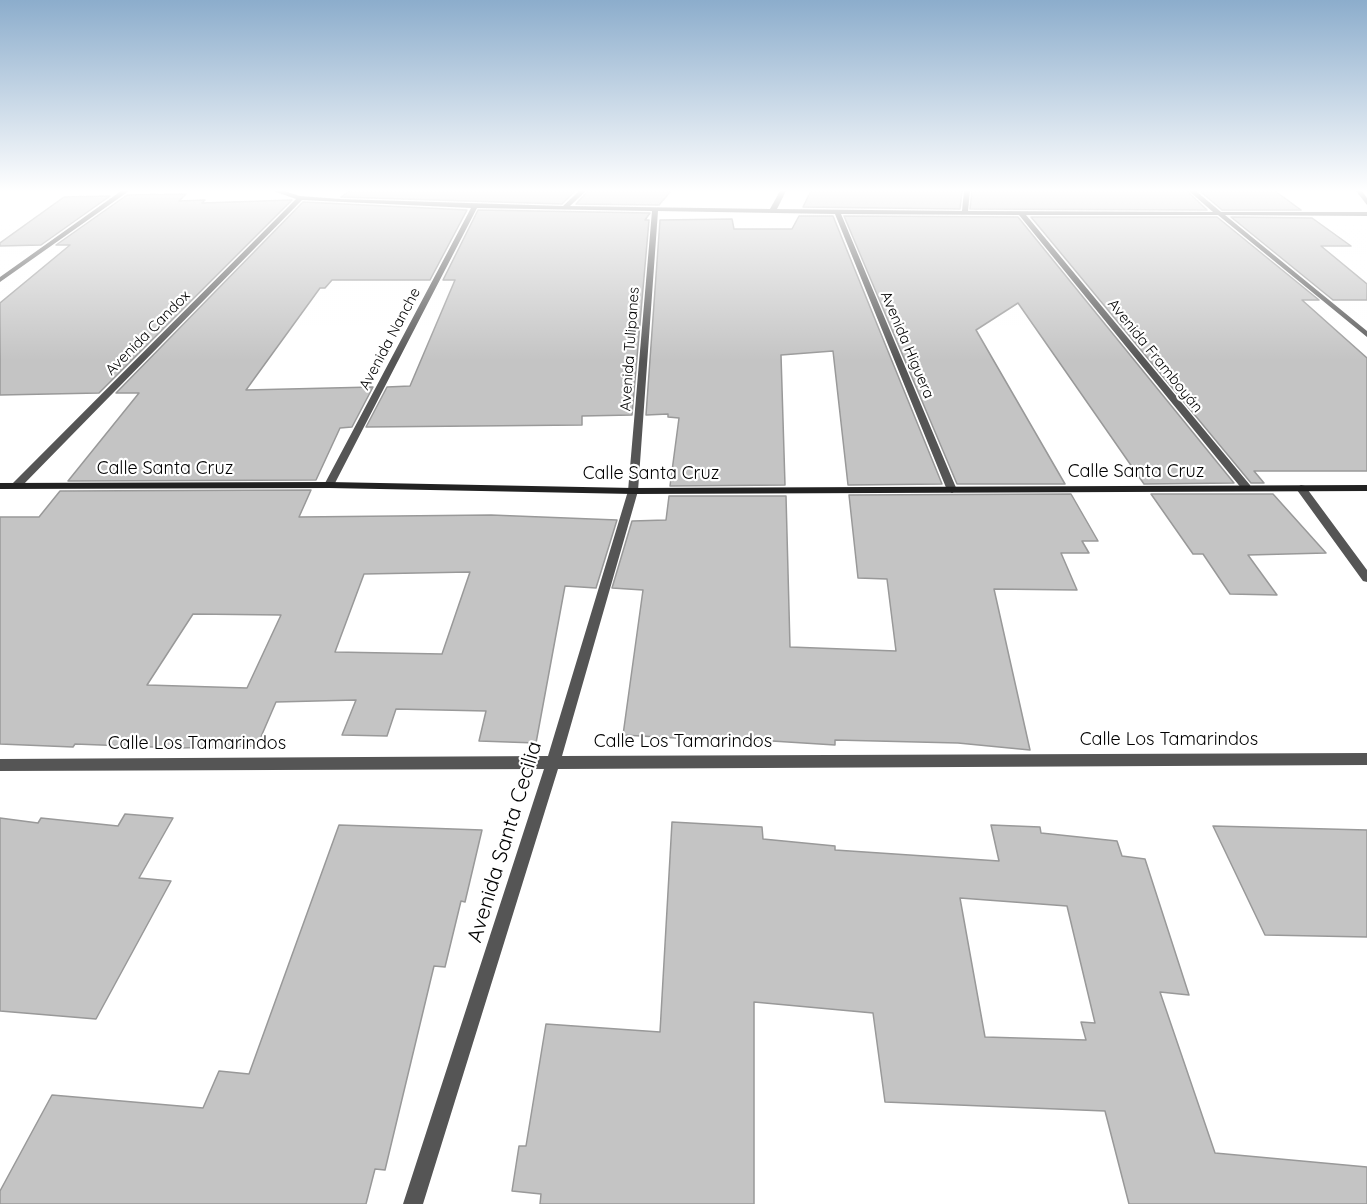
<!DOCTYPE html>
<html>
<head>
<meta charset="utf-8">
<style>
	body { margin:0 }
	canvas { display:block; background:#fff }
</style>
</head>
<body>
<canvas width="1367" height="1204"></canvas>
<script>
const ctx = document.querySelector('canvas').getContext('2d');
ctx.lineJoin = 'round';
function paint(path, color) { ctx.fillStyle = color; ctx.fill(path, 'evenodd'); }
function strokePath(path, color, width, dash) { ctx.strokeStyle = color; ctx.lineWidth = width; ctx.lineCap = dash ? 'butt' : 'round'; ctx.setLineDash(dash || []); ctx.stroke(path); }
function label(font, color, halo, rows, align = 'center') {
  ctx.font = font + ' Quicksand,sans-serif'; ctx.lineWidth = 4.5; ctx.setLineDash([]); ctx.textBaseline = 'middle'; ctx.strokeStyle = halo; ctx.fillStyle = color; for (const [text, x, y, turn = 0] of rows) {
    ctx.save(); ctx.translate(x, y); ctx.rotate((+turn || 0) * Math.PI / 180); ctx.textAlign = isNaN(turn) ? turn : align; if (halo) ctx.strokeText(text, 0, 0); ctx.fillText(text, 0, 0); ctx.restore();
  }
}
const building = new Path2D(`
	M350,191H575L562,204L341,197Z
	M588,191H671L659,205L576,204Z
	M811,191H962L960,209L803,207Z
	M972,191H1187L1207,210L970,209Z
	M1200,191H1275L1301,210H1222Z
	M186,194L179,201L205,200L202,203L292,200L99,393L0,395V303L70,245H56L127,195Z
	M110,196L41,245L0,246V243L64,197Z
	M303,202L467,210L430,280H332L325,288H320L246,390L373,387L352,427L340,428L316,480L68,481L139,393H116Z
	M478,210L650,213L645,220H649L632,415L582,416V425L366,427L387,387L410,386L455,280H443Z
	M799,216H833L942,484L848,485L833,351L781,355L785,485L670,486L679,418L668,417V414L646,415L660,220L732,219L734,229H792Z
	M844,216L1018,217L1234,483L1144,484L1018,303L976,330L1065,484H957Z
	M1031,217H1217L1319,300H1302L1367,358V471H1254L1264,483H1251Z
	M1231,217L1312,218L1351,246H1321L1367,284V300H1333Z
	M311,490L299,517L491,515L617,520L596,588L565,586L536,743L479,741L486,711L396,709L387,736L342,735L356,700L276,702L257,746L179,748L75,744L73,747L0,744V517H39L60,491ZM470,572L442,654L335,652L364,574ZM193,614L281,615L247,688L147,685Z
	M1071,494L1098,541H1082L1089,553H1061L1077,590L994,589L1030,750L958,743L835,740V745L693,736V739L623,735L643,590L612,588L632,521L666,520L669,496H786L790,647L896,651L887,579L858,578L849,495Z
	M1151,494H1273L1326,553L1248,555L1277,595L1230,594L1203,554H1193Z
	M125,814L173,818L139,878L171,881L96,1019L0,1011V818L38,823L41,818L118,826Z
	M672,822L762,827L763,839L835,846V850L999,861L991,825L1040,827L1041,833L1117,841L1122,856L1145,859L1189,995L1160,992L1215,1153L1367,1167V1204H1129L1105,1111L885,1102L873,1013L754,1002V1204H540L541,1194L512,1191L519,1146H526L546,1024L660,1032ZM960,898L1067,906L1095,1023L1081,1022L1086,1040L985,1037Z
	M339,825L482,830L465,902L461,901L445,967L434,966L385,1170L375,1169L366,1204H0V1191L52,1095L203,1108L219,1071L249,1074Z
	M1213,826L1367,830V937L1265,935Z`);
paint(building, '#c4c4c4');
strokePath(building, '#999', 1.5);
paint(new Path2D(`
	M121,191H129L0,282V277Z
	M273,191H284L300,196L340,199L563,206L579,191H586L570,206L770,209L780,191H786L777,209L962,211L964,191H970L968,211L1213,212L1189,191H1196L1221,212H1367V216L1225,215L1367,331V337L1218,215H1026L1250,485L1251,487L1250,489H1242L1019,215L841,214L957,490L952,493L947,490L835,214L658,211L638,491L562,756L1367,753V765L558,769L423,1204H403L544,769L0,771V759L548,756L628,491L652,211L477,208L334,485L329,488L324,485L471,208L302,200L20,488H12L11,486L12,484L296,199Z
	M1356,191H1362L1367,198V205Z
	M1301,485L1305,486L1367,570V582L1363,581L1297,490L1296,488Z`), '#555');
paint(new Path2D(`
	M329,482L633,488L1367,485V491L633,494L329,488L0,489V483Z`), '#222');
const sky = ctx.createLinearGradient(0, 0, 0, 360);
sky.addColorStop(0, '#8cadcc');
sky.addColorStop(0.53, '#fff');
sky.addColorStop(1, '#ffffff00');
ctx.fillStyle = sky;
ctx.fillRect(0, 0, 1367, 360);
label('15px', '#000', '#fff', [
	["Avenida Candox",148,333,-45],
	["Avenida Nanche",390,339,-62],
	["Avenida Higuera",907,345,67],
	["Avenida Tulipanes",630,349,-86],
	["Avenida Framboyán",1155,356,51]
]);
label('18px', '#000', '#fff', [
	["Calle Santa Cruz",165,469],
	["Calle Santa Cruz",1136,472],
	["Calle Santa Cruz",651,474],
	["Calle Los Tamarindos",1169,740],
	["Calle Los Tamarindos",683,742],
	["Calle Los Tamarindos",197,744]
]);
label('21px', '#000', '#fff', [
	["Avenida Santa Cecilia",505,842,-73]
]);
</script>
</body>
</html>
